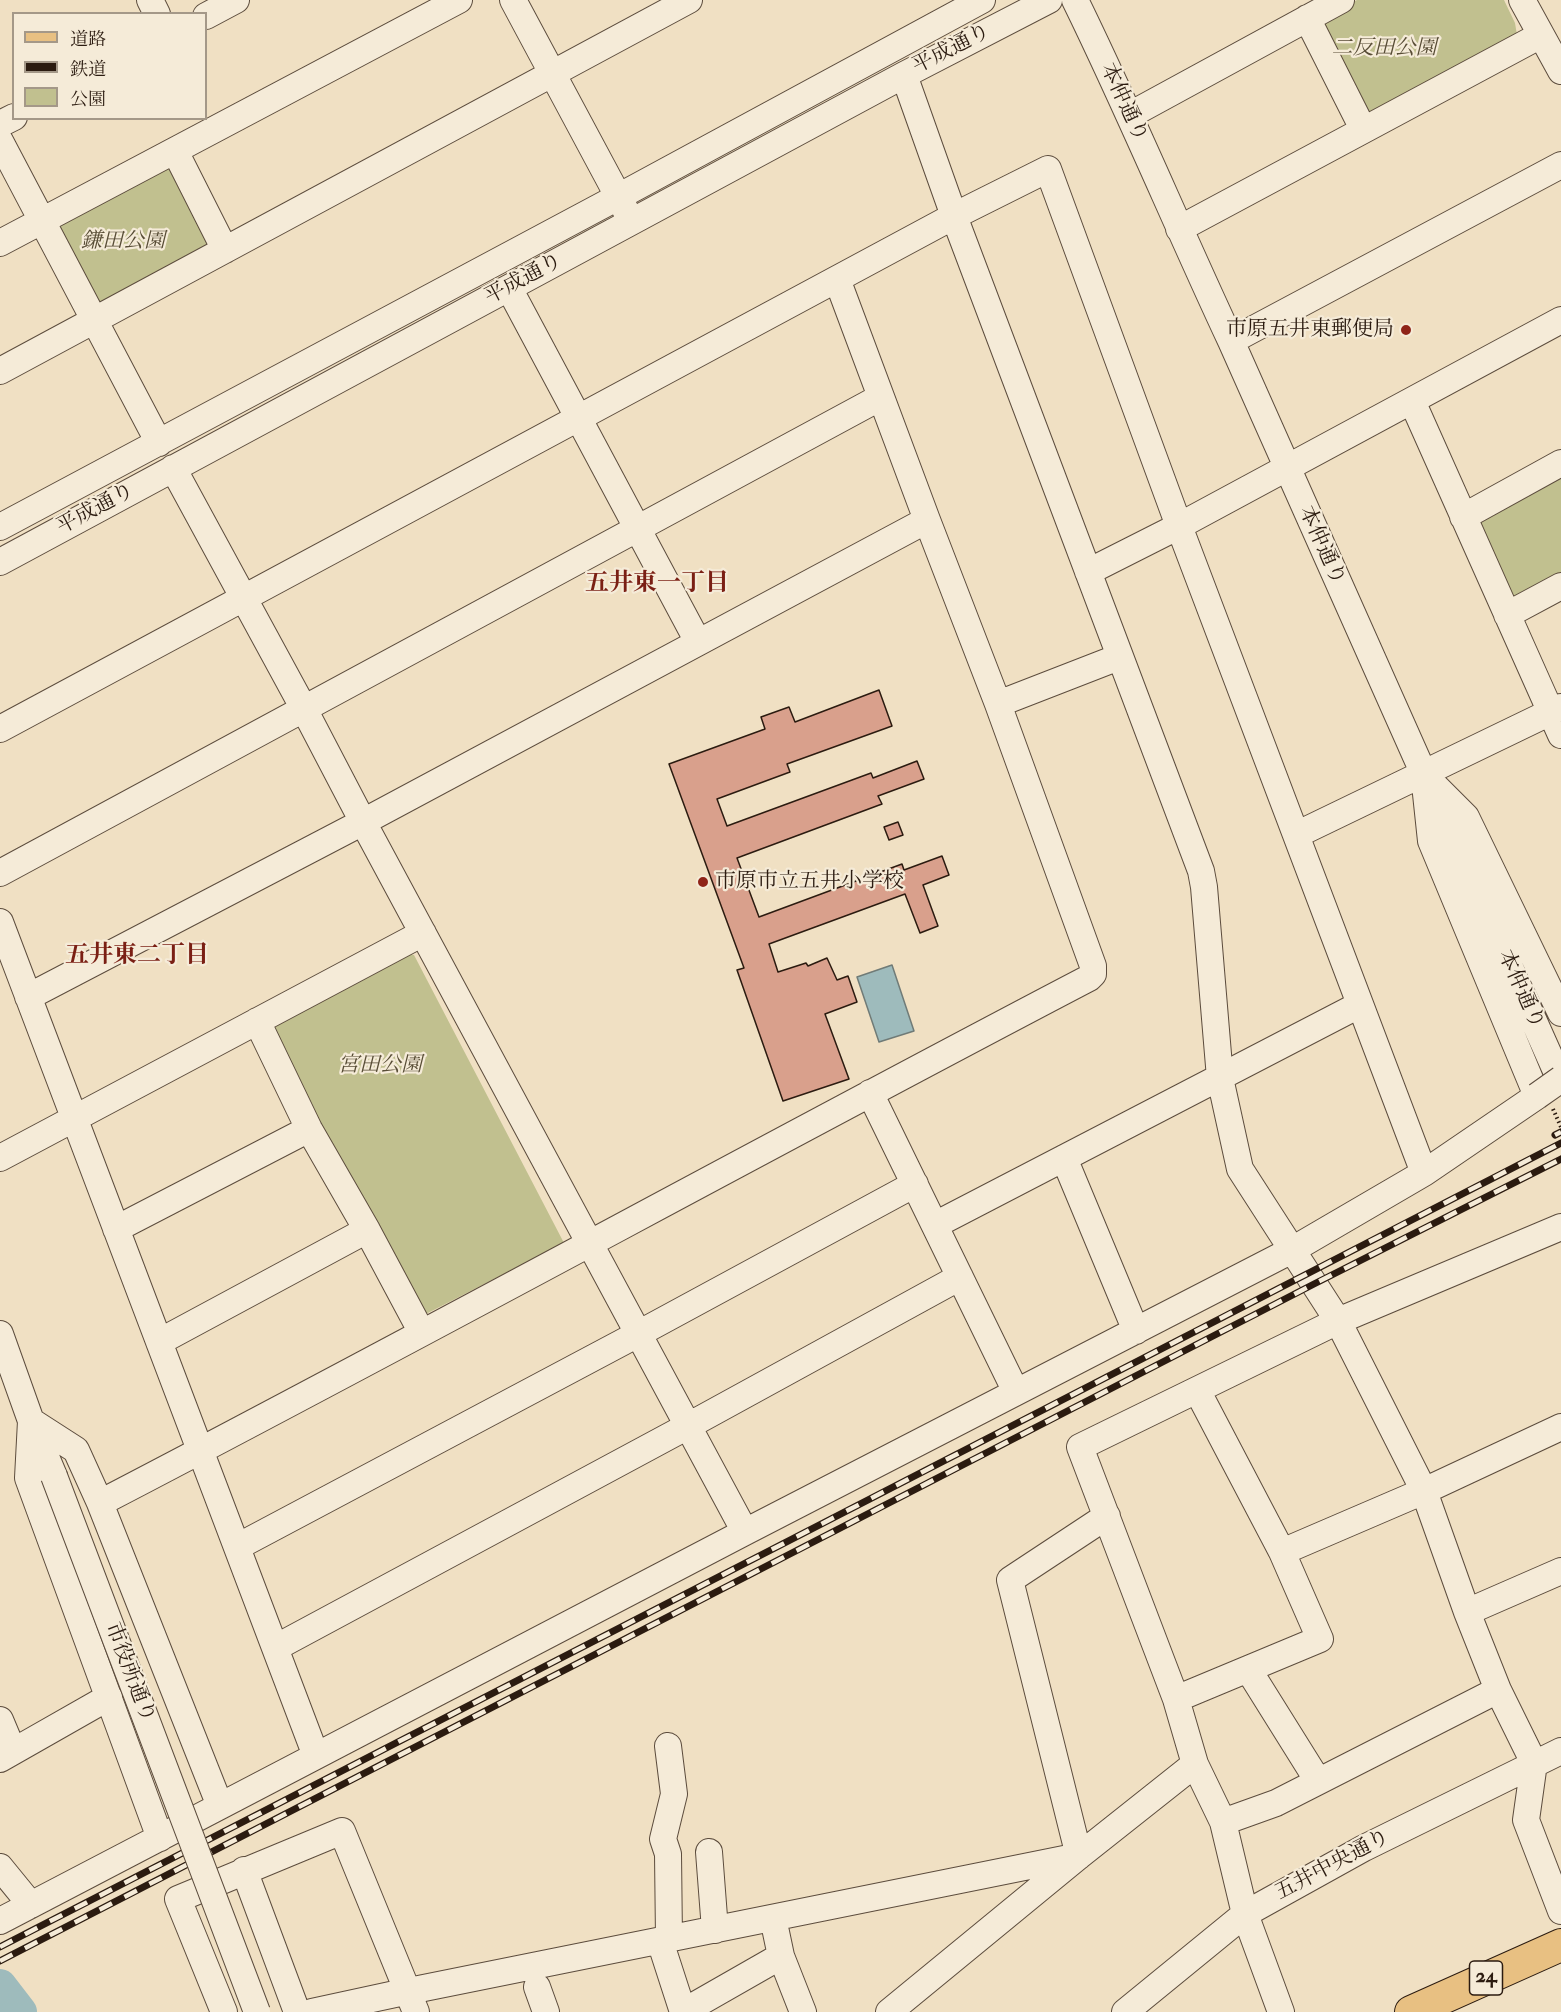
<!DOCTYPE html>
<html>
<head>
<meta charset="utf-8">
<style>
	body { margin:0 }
	#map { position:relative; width:1561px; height:2012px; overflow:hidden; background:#f0e0c3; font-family:"IM FELL Double Pica","Noto Serif JP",serif }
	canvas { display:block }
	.legend { position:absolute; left:12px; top:12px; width:195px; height:108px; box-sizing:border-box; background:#f5ebd8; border:2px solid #a49888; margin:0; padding:8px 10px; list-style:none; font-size:18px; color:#2b1b10 }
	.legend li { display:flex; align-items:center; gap:12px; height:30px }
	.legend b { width:30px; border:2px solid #a49888 }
</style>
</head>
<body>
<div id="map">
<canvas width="1561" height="2012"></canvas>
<ul class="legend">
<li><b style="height:8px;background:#e8c082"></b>道路</li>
<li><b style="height:8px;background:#2b1b10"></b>鉄道</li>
<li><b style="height:16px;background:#c1c08f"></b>公園</li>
</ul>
</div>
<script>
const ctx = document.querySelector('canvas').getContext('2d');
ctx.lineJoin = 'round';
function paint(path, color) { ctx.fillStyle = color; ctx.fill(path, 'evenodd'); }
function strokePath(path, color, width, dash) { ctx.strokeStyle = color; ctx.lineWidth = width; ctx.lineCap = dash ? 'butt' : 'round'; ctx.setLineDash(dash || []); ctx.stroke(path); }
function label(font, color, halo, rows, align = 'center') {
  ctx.font = font + ' "IM FELL Double Pica","Noto Serif JP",serif'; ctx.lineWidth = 4.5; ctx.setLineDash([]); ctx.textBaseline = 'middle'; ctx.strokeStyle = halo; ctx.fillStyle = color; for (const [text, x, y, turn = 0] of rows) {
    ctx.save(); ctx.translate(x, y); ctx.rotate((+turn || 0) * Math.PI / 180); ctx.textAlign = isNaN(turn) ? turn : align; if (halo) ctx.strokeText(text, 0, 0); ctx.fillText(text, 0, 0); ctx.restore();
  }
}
paint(new Path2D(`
	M1357,0H1504L1515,23L1517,35L1369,112L1358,109L1321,19Z
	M170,167L208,240V251L103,309L56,233L59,219Z
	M1561,473V575L1512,601L1475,521Z
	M405,953L414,955L564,1243L420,1317L271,1034L276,1023Z`), '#c1c08f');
const water = new Path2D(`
	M892,965L914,1031L879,1042L857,977Z`);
paint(water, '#9ebbbc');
strokePath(water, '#707b77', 1.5);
strokePath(new Path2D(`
	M0,1986L20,2012`), '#9ebbbc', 34);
const building = new Path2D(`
	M879,690L892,726L787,764L790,772L717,799L727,826L871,773L873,778L917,761L924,779L878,796L882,804L737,858L759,917L902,864L904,870L942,856L949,875L923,885L938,926L920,933L905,894L769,944L778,972L806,963L808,966L827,958L837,980L848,976L857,1002L825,1014L849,1079L783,1101L737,970L744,968L669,764L765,729L761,717L789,707L795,722Z
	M898,822L903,835L889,840L884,827Z`);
paint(building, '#d9a08c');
strokePath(building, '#2b1b10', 1.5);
const minor = new Path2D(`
	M150,0L157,14
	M513,0L626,211
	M1075,0C1130,112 1178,228 1231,341L1561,1082
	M1522,0L1561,71
	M206,16L236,0
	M1307,18L1363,129
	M904,75L954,216L1201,871L1204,887L1220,1078L1240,1169L1338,1321L1424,1491L1467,1612L1498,1690L1534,1763L1526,1820L1561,1911
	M1130,115L1341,0
	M0,124L14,117
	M0,141L159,443
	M175,151L225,250
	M1179,229L1541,35
	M0,243L459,0
	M509,288L698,642
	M1231,341L1561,165
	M0,371L689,0
	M1412,401L1561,735
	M173,468L304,709L363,822L745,1532
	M1463,517L1561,463
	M0,527L618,197L982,0
	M0,562L904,75L1049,0
	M1088,572L1179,526L1561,320
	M1507,615L1561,586
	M998,704L1119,657
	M0,729L954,216L1048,169L1179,526L1424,1173
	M1435,786L1466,817L1561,1013
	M1296,835L1561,707
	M0,873L881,397
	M0,922L316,1756
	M28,997L363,822L927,520
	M257,1021L309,1129L367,1230L422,1333
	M870,1093L1016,1392
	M0,1158L423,933
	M1064,1158L1136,1331
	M935,1225L1359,1005
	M116,1229L309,1129
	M0,1334L31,1421L54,1476
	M159,1342L367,1230
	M100,1503C431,1331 758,1151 1089,978L1093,974V966L998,704L927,520L837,279
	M237,1547L638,1334L915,1184
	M1282,1552L1424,1491L1561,1427
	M1467,1612L1561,1571
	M275,1648L688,1426L960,1277
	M1248,1669L1318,1781
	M1176,1699L1320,1639L1282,1552L1197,1390
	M0,1720L13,1751
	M668,1746L674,1794L663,1839L668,1854L669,1939
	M0,1759L109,1697
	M1223,1822L1276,1803L1498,1690
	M160,1838L28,1478L31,1421L76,1450L100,1503L220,1806
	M709,1852L715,1930
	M0,1867L31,1905
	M244,1870L297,2012
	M773,1918L781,1956L803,2012
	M0,1921L745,1532L1292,1250L1424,1173L1537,1096L1431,841L1424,775
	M660,1941L683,2012
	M537,1987L546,2012
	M224,2012L178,1899L342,1831L416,2012
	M312,2012L409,1991L1079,1856L1010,1580L1107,1516
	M683,2012L781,1956
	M889,2012L1079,1856L1195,1764
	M1125,2012L1245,1914L1364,1848L1561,1751
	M1281,2012L1245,1914L1223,1822L1195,1764L1176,1699L1080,1447L1338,1321L1561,1227`);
const major = new Path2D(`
	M1411,2012L1561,1945`);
strokePath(minor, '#5c4c3d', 28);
strokePath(major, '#2b1b10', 34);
strokePath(new Path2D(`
	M1553,1109L1561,1127`), '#2b1b10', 4, [1.5, 3]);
strokePath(minor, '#f5ebd8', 26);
strokePath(major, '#e8c082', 32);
const rail = new Path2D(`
	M1555,1135L1561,1132
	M0,1947L1561,1143
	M0,1961L1314,1284L1561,1159`);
strokePath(rail, '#2b1b10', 7);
strokePath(rail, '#f5ebd8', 4.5, [14]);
const minorBridge = new Path2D(`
	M1537,1096L1561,1079
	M54,1476L257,2012`);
strokePath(minorBridge, '#5c4c3d', 28, []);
strokePath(minorBridge, '#f5ebd8', 26);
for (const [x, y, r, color] of [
	[1406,330,6,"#8f2418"],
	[703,882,6,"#8f2418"]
]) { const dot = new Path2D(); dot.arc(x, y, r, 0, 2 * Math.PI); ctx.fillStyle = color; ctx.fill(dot); strokePath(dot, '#f5ebd8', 2); }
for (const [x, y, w] of [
	[1486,1978,33]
]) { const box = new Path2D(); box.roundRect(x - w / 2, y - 17, w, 34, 4.5); ctx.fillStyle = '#f5ebd8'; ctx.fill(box); strokePath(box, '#2b1b10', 1.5); }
label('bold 20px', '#2b1b10', null, [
	["24",1486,1978]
]);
label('italic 21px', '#584d36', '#f5ebd8', [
	["二反田公園",1384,49],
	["鎌田公園",123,242],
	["宮田公園",380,1066]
]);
label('21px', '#2b1b10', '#f5ebd8', [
	["平成通り",952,50,-27],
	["本仲通り",1123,103,65],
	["平成通り",524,280,-28],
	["平成通り",96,510,-28],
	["本仲通り",1321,546,66],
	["本仲通り",1520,990,66],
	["市役所通り",129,1673,69],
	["五井中央通り",1333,1866,-28]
]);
label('21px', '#2b1b10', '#f5ebd8', [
	["市原五井東郵便局",1394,330],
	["市原市立五井小学校",715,882,"left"]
], 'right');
label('bold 24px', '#7a1f14', '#f5ebd8', [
	["五井東一丁目",657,585],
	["五井東二丁目",137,957]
]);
</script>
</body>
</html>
